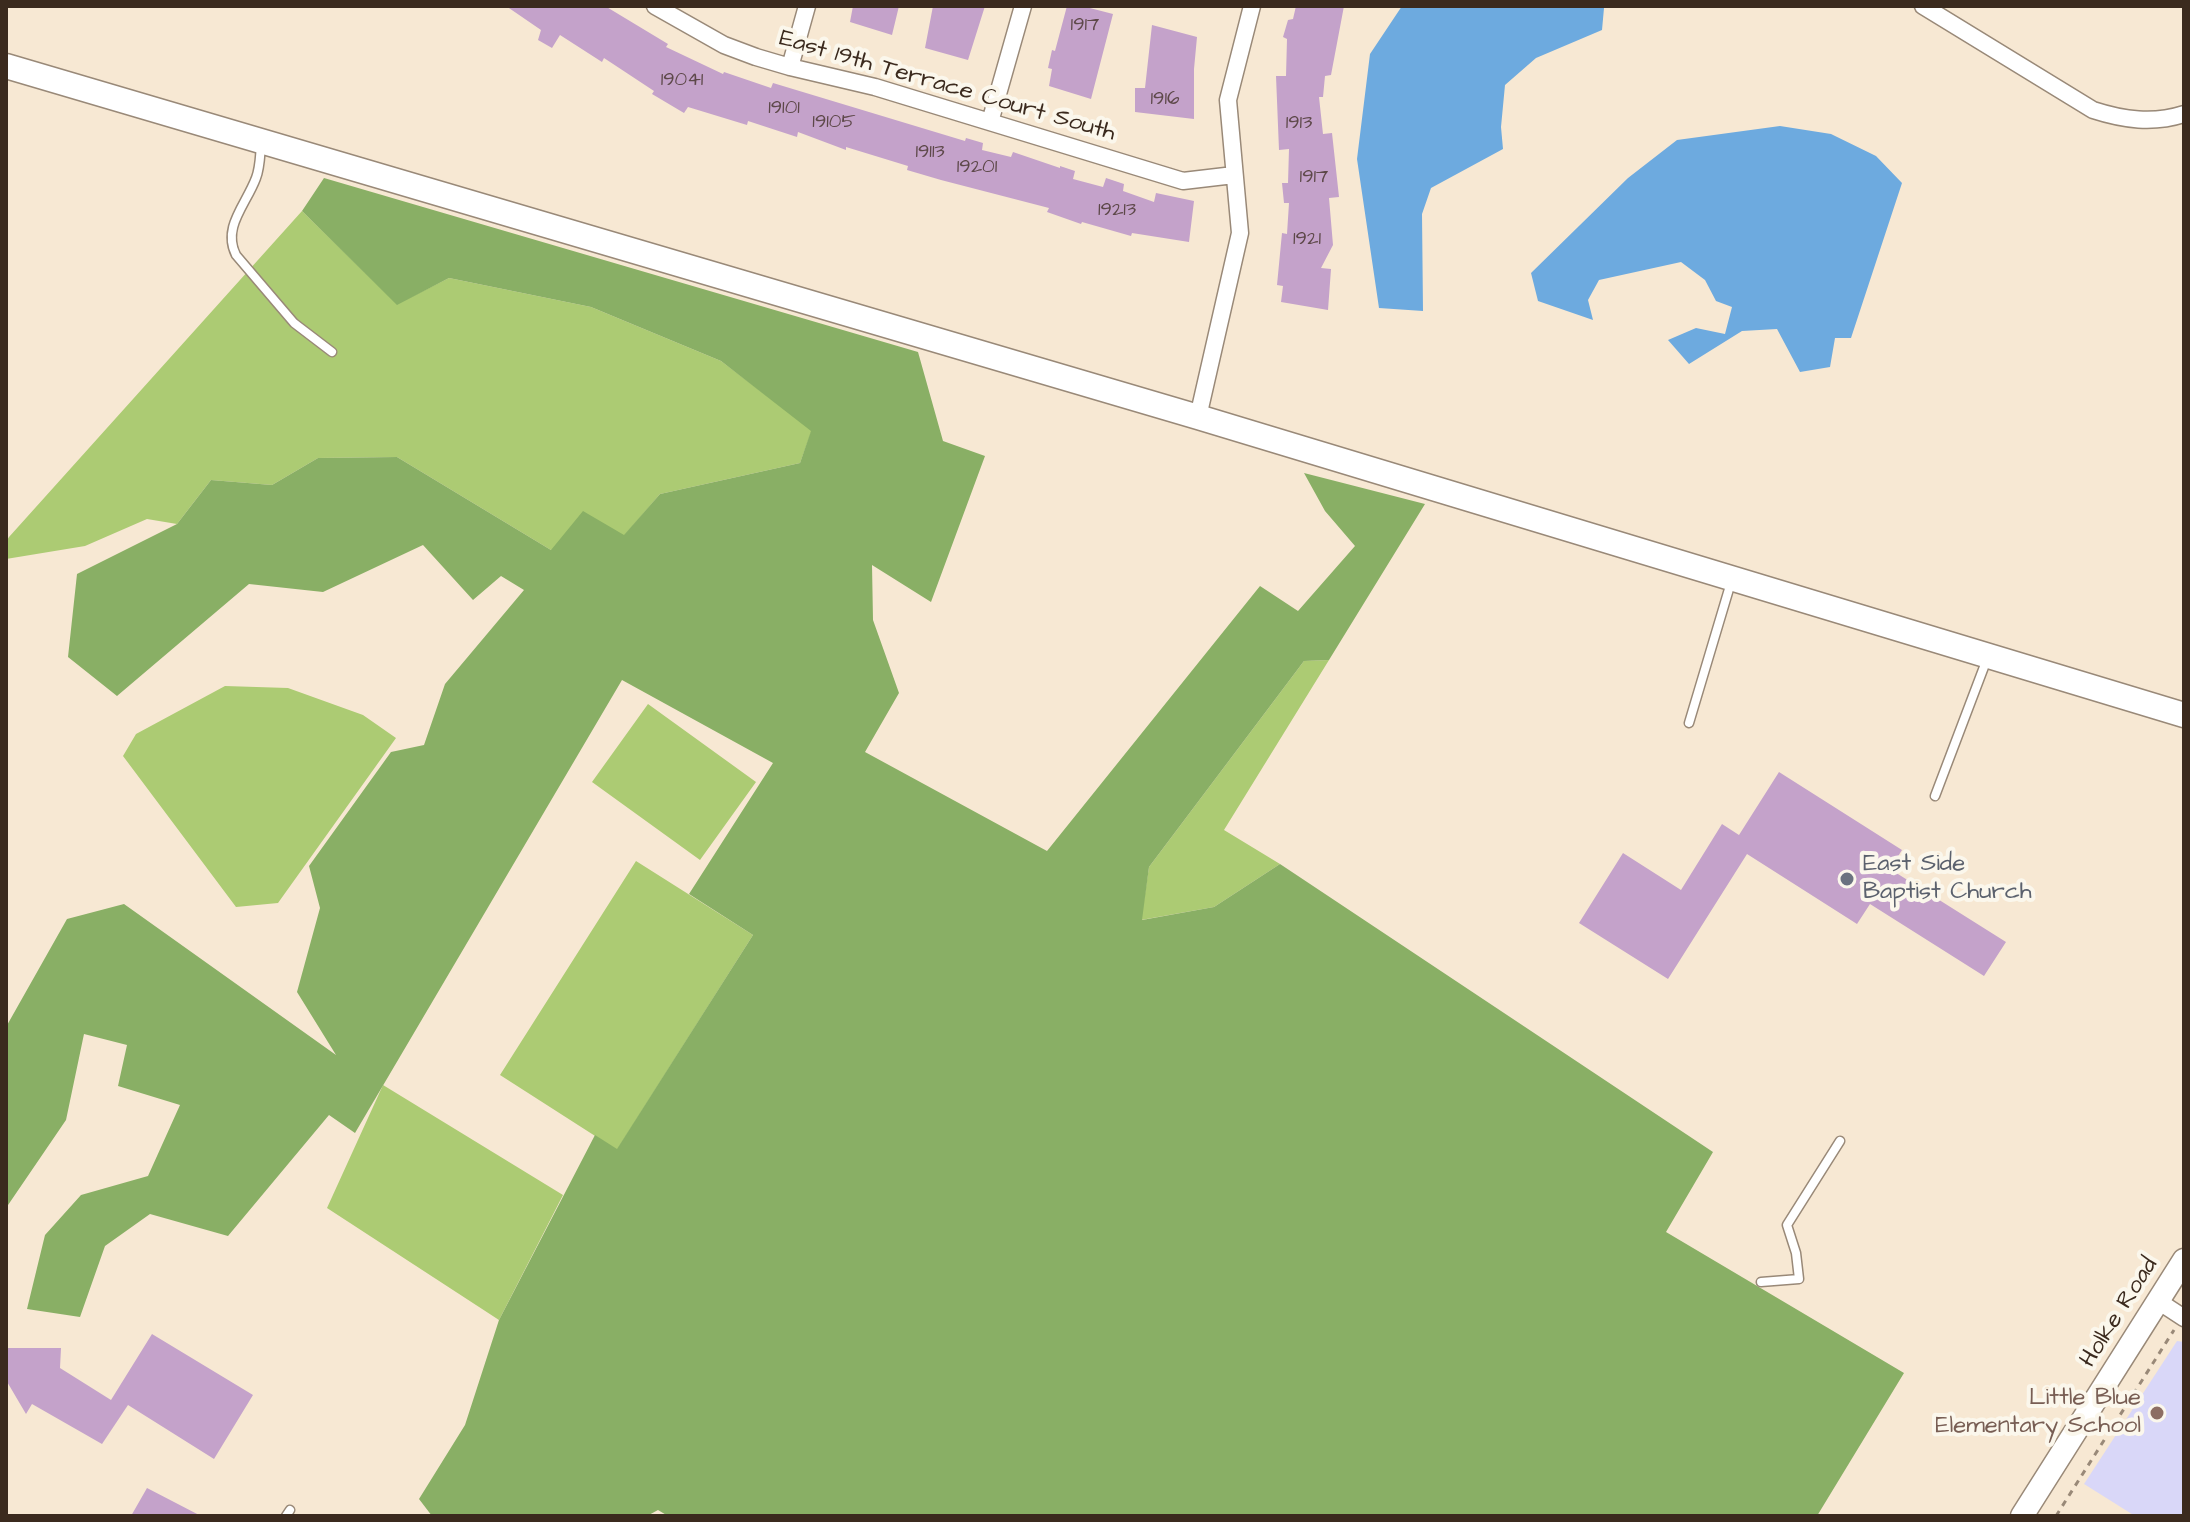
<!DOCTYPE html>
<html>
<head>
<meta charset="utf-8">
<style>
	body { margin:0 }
	#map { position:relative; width:2190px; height:1522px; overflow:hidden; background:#f7e8d3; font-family:"Architects Daughter",sans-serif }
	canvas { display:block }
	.frame { position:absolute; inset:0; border:8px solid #3b2a1e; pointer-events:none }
</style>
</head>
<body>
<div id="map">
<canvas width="2190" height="1522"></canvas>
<div class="frame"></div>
</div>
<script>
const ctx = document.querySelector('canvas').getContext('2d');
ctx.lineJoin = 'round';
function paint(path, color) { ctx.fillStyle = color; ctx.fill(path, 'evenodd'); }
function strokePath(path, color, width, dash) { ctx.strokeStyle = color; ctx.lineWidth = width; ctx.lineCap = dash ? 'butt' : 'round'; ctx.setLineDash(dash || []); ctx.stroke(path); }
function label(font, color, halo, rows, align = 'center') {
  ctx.font = font + ' "Architects Daughter",sans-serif'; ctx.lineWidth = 8; ctx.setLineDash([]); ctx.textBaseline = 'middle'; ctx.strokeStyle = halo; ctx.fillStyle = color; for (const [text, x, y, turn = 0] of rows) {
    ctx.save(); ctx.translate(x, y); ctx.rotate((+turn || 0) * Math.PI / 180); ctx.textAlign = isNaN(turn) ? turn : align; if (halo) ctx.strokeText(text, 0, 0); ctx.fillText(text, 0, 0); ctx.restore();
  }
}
paint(new Path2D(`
	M2177,1341L2184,1342V1516H2135L2084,1484Z`), '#d9d7f8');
paint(new Path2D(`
	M302,211L397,304L449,278L591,307L721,361L812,430L800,463L660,494L624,536L551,550L397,457L318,458L272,485L211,480L177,524L147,519L85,546L6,559V542L9,537Z
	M1329,660L1224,830L1280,864L1214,907L1141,920L1149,867L1304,661Z
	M225,686L288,688L363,715L396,738L278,903L236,907L123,756L136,734Z
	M648,704L756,782L700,860L592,782Z
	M636,861L753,935L617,1150L500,1075Z
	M383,1085L563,1195L499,1320L327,1208Z`), '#accb73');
paint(new Path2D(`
	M324,178L918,352L943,441L985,456L931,602L872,565L873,620L899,693L865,752L1047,851L1260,586L1298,611L1355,546L1325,511L1304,473L1425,504L1329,660L1304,661L1149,867L1142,920L1214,907L1280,864L1713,1152L1666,1232L1904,1373L1817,1516H668L658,1510L647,1516H432L419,1499L465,1425L499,1320L595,1135L617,1149L753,935L689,894L773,763L622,680L355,1133L329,1115L228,1236L150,1214L105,1246L80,1317L27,1309L45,1235L81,1195L148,1176L180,1105L118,1086L127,1045L84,1034L66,1120L6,1208V1027L67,919L124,904L336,1055L297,992L320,908L309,866L391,752L424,745L445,684L524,590L501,576L473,600L423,545L323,592L249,584L117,696L68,657L77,574L177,524L211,480L272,485L318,458L397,457L551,550L583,511L624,535L660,494L800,463L811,431L721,361L591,307L449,278L397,305L302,211Z`), '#89af65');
paint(new Path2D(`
	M1402,6L1604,8L1602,30L1536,58L1505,85L1501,127L1503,149L1431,188L1422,214L1423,311L1379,308L1357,159L1370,54Z
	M1780,126L1831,134L1876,156L1902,183L1851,338H1835L1830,367L1800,372L1777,329L1742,331L1689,364L1668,340L1696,328L1725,334L1732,307L1716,301L1705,280L1681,262L1599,280L1588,300L1593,320L1538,301L1531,273L1628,178L1677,140Z`), '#6daadf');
paint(new Path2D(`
	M506,6H605L668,44L666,47L723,74L724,72L771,88L773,83L965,141L966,138L983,143L982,150L1011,157L1013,152L1060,168V166L1075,171L1073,179L1103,187L1106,178L1124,184L1123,191L1154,202L1156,193L1194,201L1189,242L1132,233L1131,236L1082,222L1081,224L1047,212L1049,208L941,180L907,170L908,166L846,147V150L798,132L797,137L748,121L747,125L688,107L684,113L652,94L654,91L604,58L602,62L560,35L552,48L538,40L541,30Z
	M853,6H899L892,35L850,22Z
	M933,6H985L968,60L925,48Z
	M1067,6H1082L1113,14L1091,99L1049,86L1052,69L1048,68L1052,50L1055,51Z
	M1296,6H1344L1331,75L1325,76L1323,97H1319L1323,134L1332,133L1339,197L1329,198L1333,245L1321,268L1331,269L1328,310L1281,302L1283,286L1277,285L1282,233L1287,234L1289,203H1284L1282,183H1288L1289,149L1279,150L1276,76H1286L1287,39L1283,37L1288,20L1293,19Z
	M1152,25L1197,37L1194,69V119L1135,112V88H1145Z
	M1779,772L1902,850L1890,869L2006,942L1984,976L1870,904L1857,924L1747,854L1668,979L1579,923L1623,853L1681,890L1722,824L1739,835Z
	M152,1334L253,1395L214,1459L128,1405L102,1444L32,1404L26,1414L6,1380V1348H61L60,1368L111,1400Z
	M147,1488L201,1516H131Z`), '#c4a2ca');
const service = new Path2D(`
	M261,145C260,156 260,168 256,178C246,205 222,227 236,255L294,323L332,352
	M1689,723L1732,579
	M1935,796L1987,659
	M1761,1282L1799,1279L1796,1253L1787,1225L1840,1141
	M286,1516L290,1510`);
const minor = new Path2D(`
	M655,6L724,45L756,57L790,67L875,87L1183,181L1234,175
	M1923,6L2093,110C2124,120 2153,124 2184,114
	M790,67L807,6
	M990,122L1023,6
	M1198,417L1240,233L1228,100L1252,6
	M2158,1301L2184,1318`);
const secondary = new Path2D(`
	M2022,1516L2184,1260`);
const primary = new Path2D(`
	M6,66L1198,417L2184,715`);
strokePath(service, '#998978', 11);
strokePath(minor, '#998978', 19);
strokePath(secondary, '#998978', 25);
strokePath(primary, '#998978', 27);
strokePath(new Path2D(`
	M2056,1516L2174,1330`), '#998978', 3, [6, 6]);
strokePath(service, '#fff', 8);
strokePath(minor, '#fff', 16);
strokePath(secondary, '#fff', 22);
strokePath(primary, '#fff', 24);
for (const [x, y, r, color] of [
	[1847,879,8,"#6b7280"],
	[2157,1413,8,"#8d6e63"]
]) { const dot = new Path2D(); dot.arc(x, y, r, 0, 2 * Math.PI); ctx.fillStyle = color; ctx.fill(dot); strokePath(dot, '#fbf7ec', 3); }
label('20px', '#5d4849', null, [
	["1917",1085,26],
	["19041",682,81],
	["1916",1165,100],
	["19101",784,109],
	["19105",834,123],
	["1913",1299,124],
	["19113",930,153],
	["19201",977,168],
	["1917",1314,178],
	["19213",1117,211],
	["1921",1307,240]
]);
label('24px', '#3b2a1e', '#fbf7ec', [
	["East 19th Terrace Court South",947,87,16],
	["Holke Road",2120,1313,-58]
]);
label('24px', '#5b616d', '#fbf7ec', [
	["East Side",1863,865],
	["Baptist Church",1863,893]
], 'left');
label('24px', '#785e54', '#fbf7ec', [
	["Little Blue",2141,1399],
	["Elementary School",2141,1427]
], 'right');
</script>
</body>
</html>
